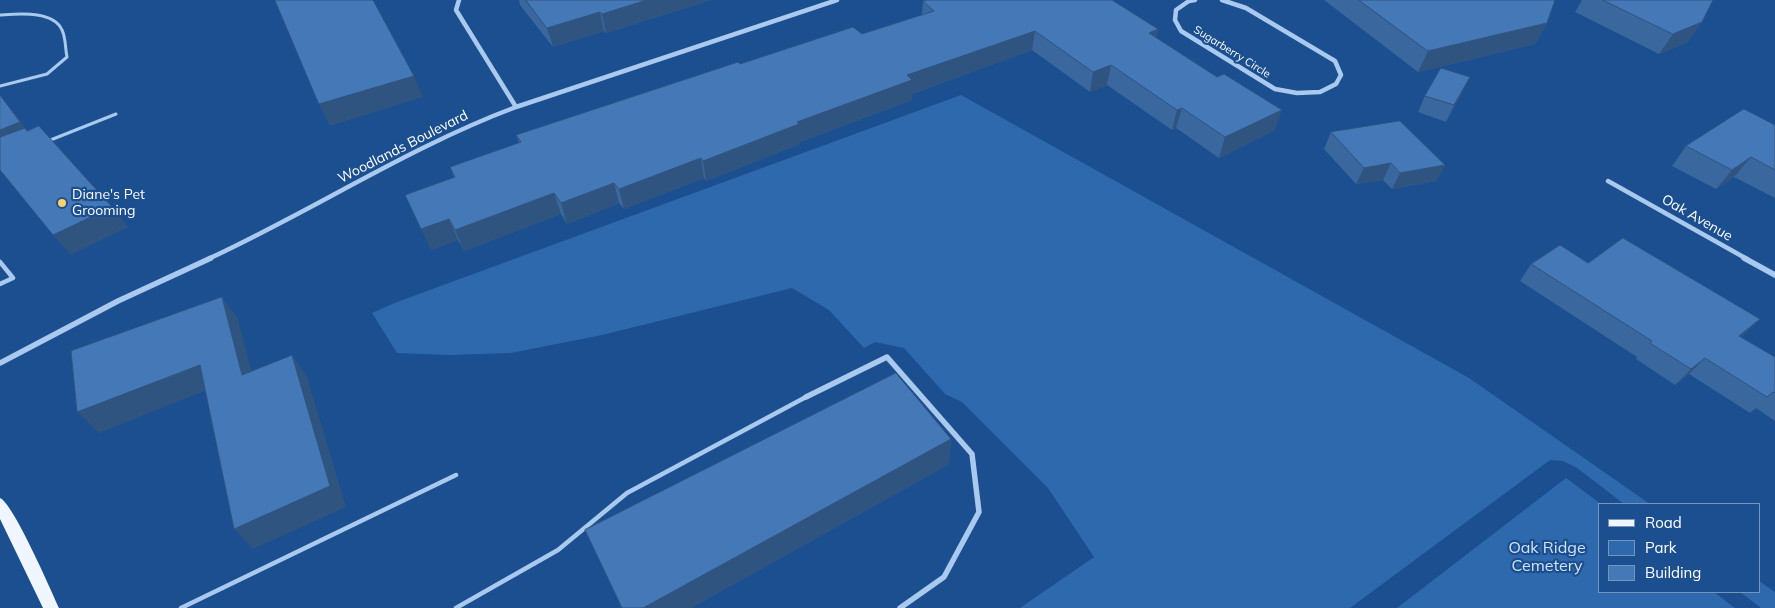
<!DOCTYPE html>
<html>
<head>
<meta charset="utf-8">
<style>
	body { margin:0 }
	#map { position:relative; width:1775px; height:608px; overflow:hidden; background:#1b4f8f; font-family:Mulish,sans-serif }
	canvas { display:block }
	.legend { position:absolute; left:1598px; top:503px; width:162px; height:90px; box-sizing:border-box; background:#1b4f8f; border:1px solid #7695bc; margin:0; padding:6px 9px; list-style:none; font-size:15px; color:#fff }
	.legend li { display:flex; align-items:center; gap:10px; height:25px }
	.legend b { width:25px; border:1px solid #7695bc }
</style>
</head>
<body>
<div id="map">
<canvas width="1775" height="608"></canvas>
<ul class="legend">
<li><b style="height:6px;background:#f0f6ff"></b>Road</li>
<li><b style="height:14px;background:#2e69ad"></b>Park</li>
<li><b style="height:14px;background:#4478b7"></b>Building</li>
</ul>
</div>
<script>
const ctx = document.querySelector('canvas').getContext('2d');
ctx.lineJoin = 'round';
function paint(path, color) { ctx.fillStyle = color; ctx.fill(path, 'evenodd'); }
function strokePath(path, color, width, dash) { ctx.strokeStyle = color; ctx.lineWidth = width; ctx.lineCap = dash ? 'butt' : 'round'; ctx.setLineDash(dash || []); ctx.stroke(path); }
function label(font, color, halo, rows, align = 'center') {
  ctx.font = font + ' Mulish,sans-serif'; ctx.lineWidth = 4.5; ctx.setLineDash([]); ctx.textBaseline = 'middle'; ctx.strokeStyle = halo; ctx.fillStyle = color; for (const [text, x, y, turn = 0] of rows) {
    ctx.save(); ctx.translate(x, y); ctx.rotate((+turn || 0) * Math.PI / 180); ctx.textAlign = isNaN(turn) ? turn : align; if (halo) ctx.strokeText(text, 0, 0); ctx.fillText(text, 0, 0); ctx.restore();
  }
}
paint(new Path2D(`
	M961,95L1469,378L1650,504H1624L1577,468L1563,461L1550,460L1350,608H1020L1094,557L1048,488L962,402L945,394L904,348L875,342L864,348L829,310L792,288L602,335L511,353L449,355L397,353L372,313L397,302Z
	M1566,478L1601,504H1599V592H1714L1735,608H1397Z
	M1759,581L1775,592V608H1761L1740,592H1759Z`), '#2e69ad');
strokePath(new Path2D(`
	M0,15C18,14 53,10 62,30C66,38 65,48 67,57L47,74L0,86
	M48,141L116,114`), '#a9c9ee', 3);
strokePath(new Path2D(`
	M0,262L13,278L0,284
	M181,608L456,475
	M456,608L558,550L627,493L806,397`), '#a9c9ee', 4.5);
strokePath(new Path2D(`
	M459,0L456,10L516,107
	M1195,0L1189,1L1176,10L1175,20L1181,31L1275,89L1297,93L1320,92L1336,84L1341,75L1335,61L1246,8L1222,0
	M1608,181L1747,259
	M208,259C312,211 409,147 516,107L837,0`), '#a9c9ee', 4.5);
strokePath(new Path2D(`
	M1744,258L1775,275
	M0,363L118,301L211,258
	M806,397L887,357L972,454L979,512L944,577L900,608`), '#a9c9ee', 5.5);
paint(new Path2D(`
	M0,498C13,503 51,590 59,608H43L0,519Z`), '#f0f6ff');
paint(new Path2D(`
	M519,0H711L606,33L604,31L553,47L520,5Z
	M1324,0H1555L1547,23L1535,44L1418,72Z
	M1582,0H1713L1688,42L1659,54L1575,12Z
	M923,1L1158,29L1156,38L1275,130L1219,158L1176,128L1172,130L1107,85L1090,92L1032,50L912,94V100L800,142V144L706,181L704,178L624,209L619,203L567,224L561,214L464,251L458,240L431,250L454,178L450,167L519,143L516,135L740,64L862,34L922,15Z
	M1462,93L1446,122L1418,112L1425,96Z
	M1775,125V198L1734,177L1716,189L1672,166L1686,146Z
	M1331,132L1445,165L1436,181L1392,189L1383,180L1356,184L1324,149Z
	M1588,263L1744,335L1741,337L1775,357V421L1756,408L1750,413L1689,374L1675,385L1636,359L1637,357L1520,281L1531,264Z
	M951,439L949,464L691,608H622L585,530Z`), '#3a679d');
paint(new Path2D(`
	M647,0H711L606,33L602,14Z
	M600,12L604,31L553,47L547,28Z
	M1702,22L1688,42L1659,54L1673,34Z
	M1547,23L1535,44L1418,72L1428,51Z
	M1158,29L1154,49L1149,33Z
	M1035,31L1032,50L912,94V100L800,142V144L706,181L703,161L797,122L907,75Z
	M1111,65L1107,85L1090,92L1093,72Z
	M414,76L423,97L330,126L319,104Z
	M1470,77L1462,93L1446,122L1454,105Z
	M0,95L14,112L43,151L0,157Z
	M1182,108L1176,128L1172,130L1177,110Z
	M1282,110L1275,130L1219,158L1225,137Z
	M1751,157L1734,177L1716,189L1732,170Z
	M701,158L704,178L624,209L619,189Z
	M1391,163L1383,180L1356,184L1364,168Z
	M1445,165L1436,181L1392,189L1400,173Z
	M614,183L619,203L567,224L561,203Z
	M554,193L561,214L464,251L455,230Z
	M112,207L128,227L71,255L53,235Z
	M449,219L458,240L431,250L421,229Z
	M222,297L238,319L258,397L242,375Z
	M1760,319L1744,335L1723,352L1739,336Z
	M292,355L307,377L346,507L253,549L234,529Z
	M1705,358L1689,374L1675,385L1691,369Z
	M200,365L217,386L99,433L77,412Z
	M951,439L949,464L691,608H643Z`), '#305480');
const building = new Path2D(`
	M275,0H373L414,76L319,104Z
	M526,0H647L602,14L600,12L547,28Z
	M927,0H1112L1158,29L1149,33L1217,77L1224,74L1282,110L1225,137L1182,108L1177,110L1111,65L1093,72L1035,31L907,75L912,80L797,122L799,124L703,161L701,158L619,189L614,183L561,203L554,193L455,230L449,219L421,229L405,195L455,177L450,167L521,142L516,135L738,62L740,64L853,27L862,34L934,11L923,1Z
	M1359,0H1555L1547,23L1428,51Z
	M1603,0H1713L1702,22L1673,34Z
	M1441,68L1470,77L1454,105L1425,96Z
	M0,95L20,122L0,130Z
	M1744,109L1775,125V170L1751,157L1732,170L1686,146Z
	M1400,121L1445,165L1400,173L1391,163L1364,168L1331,132Z
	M39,126L112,207L53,235L0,170V137L25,128L27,131Z
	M1623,238L1760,319L1739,336L1775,357V393L1773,392L1767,397L1705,358L1691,369L1650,343L1652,341L1531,264L1560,245L1588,263Z
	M222,297L242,375L292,355L330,486L234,529L200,365L77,412L71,351Z
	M896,373L951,439L643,608H622L585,530Z`);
paint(building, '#4478b7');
strokePath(building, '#305480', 1);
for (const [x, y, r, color] of [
	[62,203,5,"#ffd166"]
]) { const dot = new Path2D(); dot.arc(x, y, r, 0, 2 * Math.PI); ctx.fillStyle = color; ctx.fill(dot); strokePath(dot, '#1b4f8f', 2); }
label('11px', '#fff', '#1b4f8f', [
	["Sugarberry Circle",1232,52,32]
]);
label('14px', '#fff', '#1b4f8f', [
	["Woodlands Boulevard",403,147,-27],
	["Oak Avenue",1697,218,30]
]);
label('14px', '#fff', '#1b4f8f', [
	["Diane's Pet",72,195],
	["Grooming",72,211]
], 'left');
label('16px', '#cfe3fa', '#1b4f8f', [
	["Oak Ridge",1547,548],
	["Cemetery",1547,566]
]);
</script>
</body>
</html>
